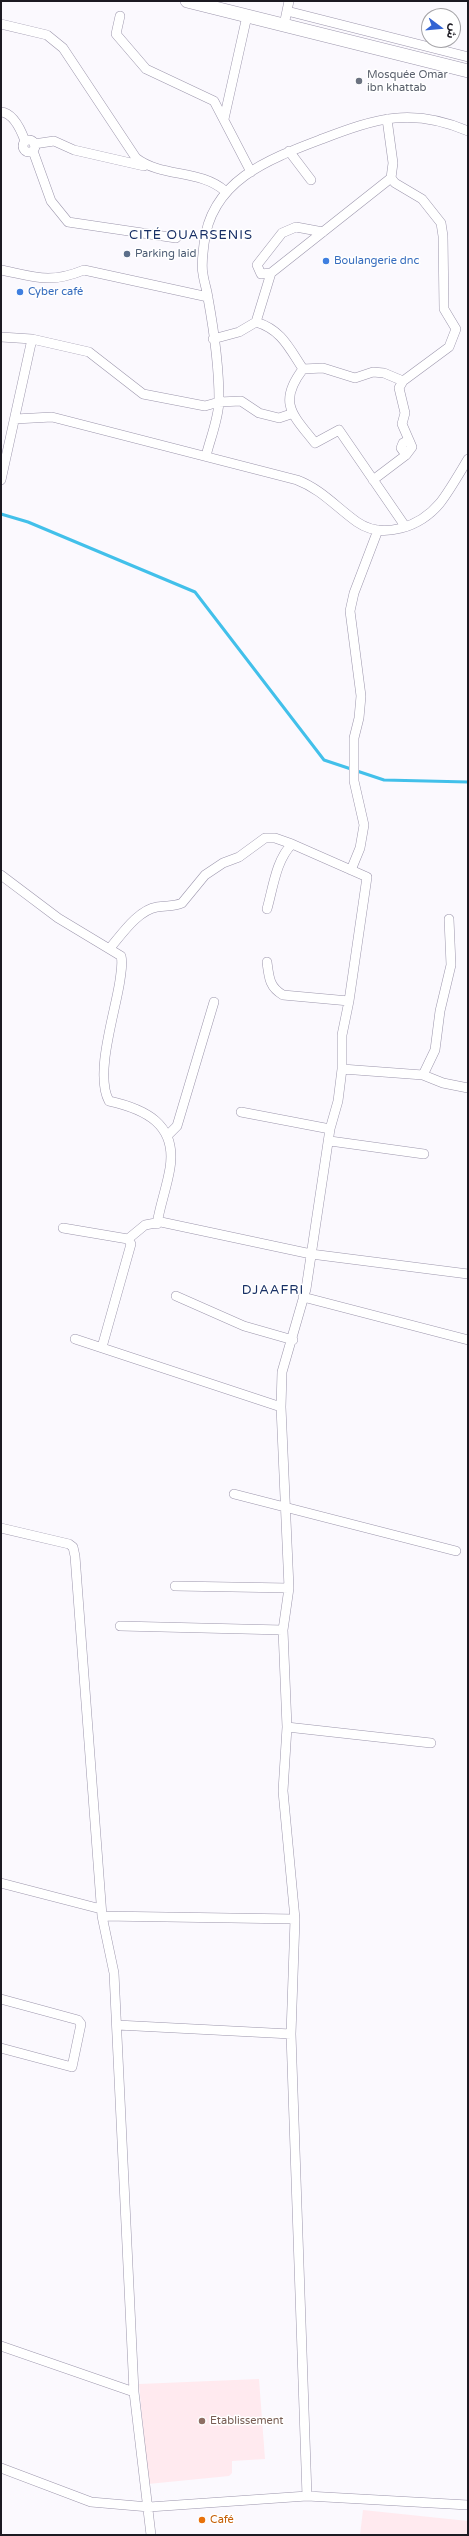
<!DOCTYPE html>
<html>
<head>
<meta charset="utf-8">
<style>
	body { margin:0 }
	#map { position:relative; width:469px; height:2536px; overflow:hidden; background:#fbf9fe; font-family:"Varela Round","Noto Sans Arabic",sans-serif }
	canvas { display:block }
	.frame { position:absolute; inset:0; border:2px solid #1c1a22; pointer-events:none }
	.north { position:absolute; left:421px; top:8px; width:40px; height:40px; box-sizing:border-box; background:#fff; border:1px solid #a4a3a7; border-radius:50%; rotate:106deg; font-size:11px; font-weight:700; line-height:16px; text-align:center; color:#1c1a22 }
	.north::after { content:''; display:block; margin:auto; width:14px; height:18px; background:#3364d3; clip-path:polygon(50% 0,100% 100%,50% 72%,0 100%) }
</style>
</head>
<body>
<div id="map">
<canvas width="469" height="2536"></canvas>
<div class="frame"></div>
<div class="north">ش</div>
</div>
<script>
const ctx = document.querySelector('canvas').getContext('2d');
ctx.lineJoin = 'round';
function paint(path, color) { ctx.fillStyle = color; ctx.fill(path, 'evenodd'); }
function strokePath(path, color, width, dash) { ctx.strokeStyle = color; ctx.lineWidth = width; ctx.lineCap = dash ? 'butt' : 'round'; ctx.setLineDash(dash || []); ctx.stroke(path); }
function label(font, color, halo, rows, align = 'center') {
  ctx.font = font + ' "Varela Round",sans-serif'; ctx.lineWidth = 3; ctx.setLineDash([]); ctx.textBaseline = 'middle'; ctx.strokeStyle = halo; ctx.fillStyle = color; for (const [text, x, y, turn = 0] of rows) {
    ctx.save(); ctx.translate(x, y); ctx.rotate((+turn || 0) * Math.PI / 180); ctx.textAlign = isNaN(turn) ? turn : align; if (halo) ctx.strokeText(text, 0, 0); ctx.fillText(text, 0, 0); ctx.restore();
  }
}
paint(new Path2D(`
	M259,2379L265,2459L232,2461V2473L229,2476L148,2484L139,2384Z
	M363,2510L468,2521V2535H360Z`), '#ffeaef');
strokePath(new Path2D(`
	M1,514L28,522L195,592L324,760L384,780L468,782`), '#42c0ea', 3);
const minor = new Path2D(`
	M287,11L468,57
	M120,16L116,34L146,69L214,101L251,172
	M1,24L47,35L63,48L136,158C162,178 200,169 225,191
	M284,25L289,1
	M1,112C13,113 21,130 25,141
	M224,119L247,16
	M387,119L393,163L391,178L395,183L422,199L441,223L443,236L444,309L456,329L449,347L403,381L399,388L405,413L402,424L412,447L406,455L401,448L403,443L409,440
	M23 146a6 6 0 1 1 12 0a6 6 0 1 1-12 0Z
	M34,144L54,141L74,150L144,166
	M33,151L51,201L68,222L176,238
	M289,151L311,180
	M323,232L296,227L282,233L257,265L261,274L271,273L391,178
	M1,270C35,277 50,284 84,270L208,297
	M256,322L271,273
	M1,337L32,339L89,352L143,394L205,406L219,402L241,401L259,413L279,418L291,414
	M213,339L239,332L256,322C282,330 289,348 303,369
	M403,381L384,373L373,372L355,378L323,368L303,369C277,403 293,415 315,443L339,430L405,526
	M15,419L52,417L297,480C321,489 336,507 357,522C383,540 420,527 440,503C450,490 459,474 468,459
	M206,456C210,439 219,418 219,400C219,366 214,331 208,298C207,290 204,282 203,274C201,265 203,254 204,244C211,180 269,159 322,139C377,118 412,107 468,131
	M1,480L32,339
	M373,480L406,455
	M351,870L360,848L364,825L354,781V738L359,718L361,696L350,611L354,593L378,530
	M1,875L58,918L121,956C123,963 121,972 120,980C116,1010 94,1074 109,1101C145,1109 177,1124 170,1168C167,1187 160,1205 157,1224
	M267,909C273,888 276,860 292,844
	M110,948C122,934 138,910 157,907C166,905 174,907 182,903L205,875L223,863L239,857L265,838H275L292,844L367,877L349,1001L342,1035V1069L338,1101L330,1129L306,1289L282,1372L281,1407L289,1588L283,1630L287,1727L283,1791L295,1919L291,2034L307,2496
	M267,962C269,977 269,987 283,995L349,1001
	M342,1069L423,1075L443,1083L468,1088
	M423,1075L435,1050L440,1011L451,965L449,919
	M241,1112L330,1129
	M168,1135L177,1126L214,1002
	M330,1141L424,1154
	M63,1228L128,1239
	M176,1296L244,1326L293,1340
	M303,1297L468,1340
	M75,1339L281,1407
	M102,1347L131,1244L128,1239L145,1225L161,1222L311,1254L468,1274
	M234,1494L456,1551
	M1,1528L69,1544L73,1547L75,1556L102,1916L114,1973L134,2392L151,2535
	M175,1586L289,1588
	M120,1626L283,1630
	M287,1727L431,1743
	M1,1883L101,1909
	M102,1916L295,1919
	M1,1999L78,2020L81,2024L72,2067L1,2048
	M117,2025L291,2034
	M1,2346L134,2392
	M1,2468L91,2502L149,2507L307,2496L468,2505`);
const secondary = new Path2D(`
	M187,1L468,71`);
strokePath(minor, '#9c96ac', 10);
strokePath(secondary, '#9c96ac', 14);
strokePath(minor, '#fff', 9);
strokePath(secondary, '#fff', 13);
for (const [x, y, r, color] of [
	[359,81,4,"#6b7280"],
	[127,254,4,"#5c6f8a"],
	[326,261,4,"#3f7fe0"],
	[20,292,4,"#3f7fe0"],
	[202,2421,4,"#8d6e63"],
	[202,2520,4,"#e8710a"]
]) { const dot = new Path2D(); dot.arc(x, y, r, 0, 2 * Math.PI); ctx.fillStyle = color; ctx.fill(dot); strokePath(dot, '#fff', 1.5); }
label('11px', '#5b616d', '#fff', [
	["Mosquée Omar",367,75],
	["ibn khattab",367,88]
], 'left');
label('11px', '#4e5e75', '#fff', [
	["Parking laid",135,254]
], 'left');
label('11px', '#366cbe', '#fff', [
	["Boulangerie dnc",334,261],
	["Cyber café",28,292]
], 'left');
label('11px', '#785e54', '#fff', [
	["Etablissement",210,2421]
], 'left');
label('11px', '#c56008', '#fff', [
	["Café",210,2520]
], 'left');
ctx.letterSpacing = '1px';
label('13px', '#172f65', '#fff', [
	["CITÉ OUARSENIS",191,236],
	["DJAAFRI",273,1291]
]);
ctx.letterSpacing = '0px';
</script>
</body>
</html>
